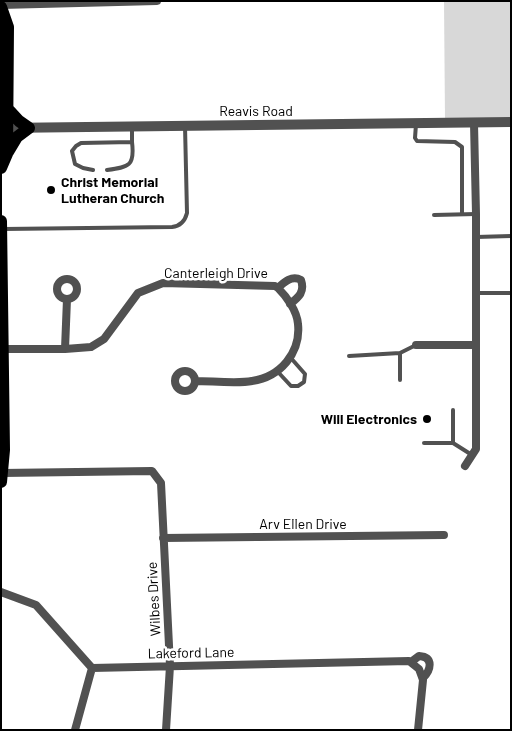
<!DOCTYPE html>
<html>
<head>
<meta charset="utf-8">
<style>
	body { margin:0 }
	#map { position:relative; width:512px; height:731px; overflow:hidden; background:#fff; font-family:Barlow,sans-serif }
	canvas { display:block }
	.frame { position:absolute; inset:0; border:2px solid #000; pointer-events:none }
</style>
</head>
<body>
<div id="map">
<canvas width="512" height="731"></canvas>
<div class="frame"></div>
</div>
<script>
const ctx = document.querySelector('canvas').getContext('2d');
ctx.lineJoin = 'round';
function paint(path, color) { ctx.fillStyle = color; ctx.fill(path, 'evenodd'); }
function strokePath(path, color, width, dash) { ctx.strokeStyle = color; ctx.lineWidth = width; ctx.lineCap = dash ? 'butt' : 'round'; ctx.setLineDash(dash || []); ctx.stroke(path); }
function label(font, color, halo, rows, align = 'center') {
  ctx.font = font + ' Barlow,sans-serif'; ctx.lineWidth = 5; ctx.setLineDash([]); ctx.textBaseline = 'middle'; ctx.strokeStyle = halo; ctx.fillStyle = color; for (const [text, x, y, turn = 0] of rows) {
    ctx.save(); ctx.translate(x, y); ctx.rotate((+turn || 0) * Math.PI / 180); ctx.textAlign = isNaN(turn) ? turn : align; if (halo) ctx.strokeText(text, 0, 0); ctx.fillText(text, 0, 0); ctx.restore();
  }
}
paint(new Path2D(`
	M444,1H511V118L445,119Z`), '#d8d8d8');
strokePath(new Path2D(`
	M416,124L415,138L417,141L455,142L462,147V214
	M132,128V142
	M93,170L83,168L75,164L72,151L76,146L81,143L132,142C135,166 129,167 107,170
	M434,215L476,214
	M4,229L172,227C181,226 185,221 187,213L185,126
	M476,237L511,236
	M476,293H511
	M400,353V380
	M349,356L400,353L416,345
	M278,372L291,386H298L304,382L305,374L290,357
	M453,410V443
	M424,443H453L472,455`), '#515151', 4);
strokePath(new Path2D(`
	M1,5L157,1
	M57 289a10 10 0 1 1 20 0a10 10 0 1 1-20 0Z
	M278,288C284,282 292,275 301,280C305,292 299,297 290,304
	M416,345H476
	M3,349H65L91,347L104,339L138,293L163,283L275,286L278,288C287,297 297,311 298,324C301,353 280,377 252,381C238,384 211,381 195,381
	M65,349L67,299
	M175 381a10 10 0 1 1 20 0a10 10 0 1 1-20 0Z
	M465,466L476,449V214L474,123
	M2,473L152,471L161,483L170,666L166,730
	M163,538L444,535
	M1,592L36,605L92,668L409,661L419,669L423,680L418,730
	M411,662L419,656C434,657 431,670 423,678
	M75,730L92,668`), '#515151', 8);
strokePath(new Path2D(`
	M2,128L511,122`), '#515151', 10);
strokePath(new Path2D(`
	M1,7L8,27L7,154L1,168
	M7,108L19,121L29,128L17,137L8,152
	M1,221L4,450L1,482`), '#000', 12);
for (const [x, y, r, color] of [
	[51,190,5,"#000"],
	[427,419,5,"#000"]
]) { const dot = new Path2D(); dot.arc(x, y, r, 0, 2 * Math.PI); ctx.fillStyle = color; ctx.fill(dot); strokePath(dot, '#fff', 2); }
label('14px', '#000', '#fff', [
	["Reavis Road",256,111],
	["Canterleigh Drive",216,273],
	["Arv Ellen Drive",303,524],
	["Wilbes Drive",154,599,-93],
	["Lakeford Lane",191,653,-1]
]);
label('bold 14px', '#000', '#fff', [
	["Christ Memorial",61,182],
	["Lutheran Church",61,198],
	["Will Electronics",417,419,"right"]
], 'left');
</script>
</body>
</html>
